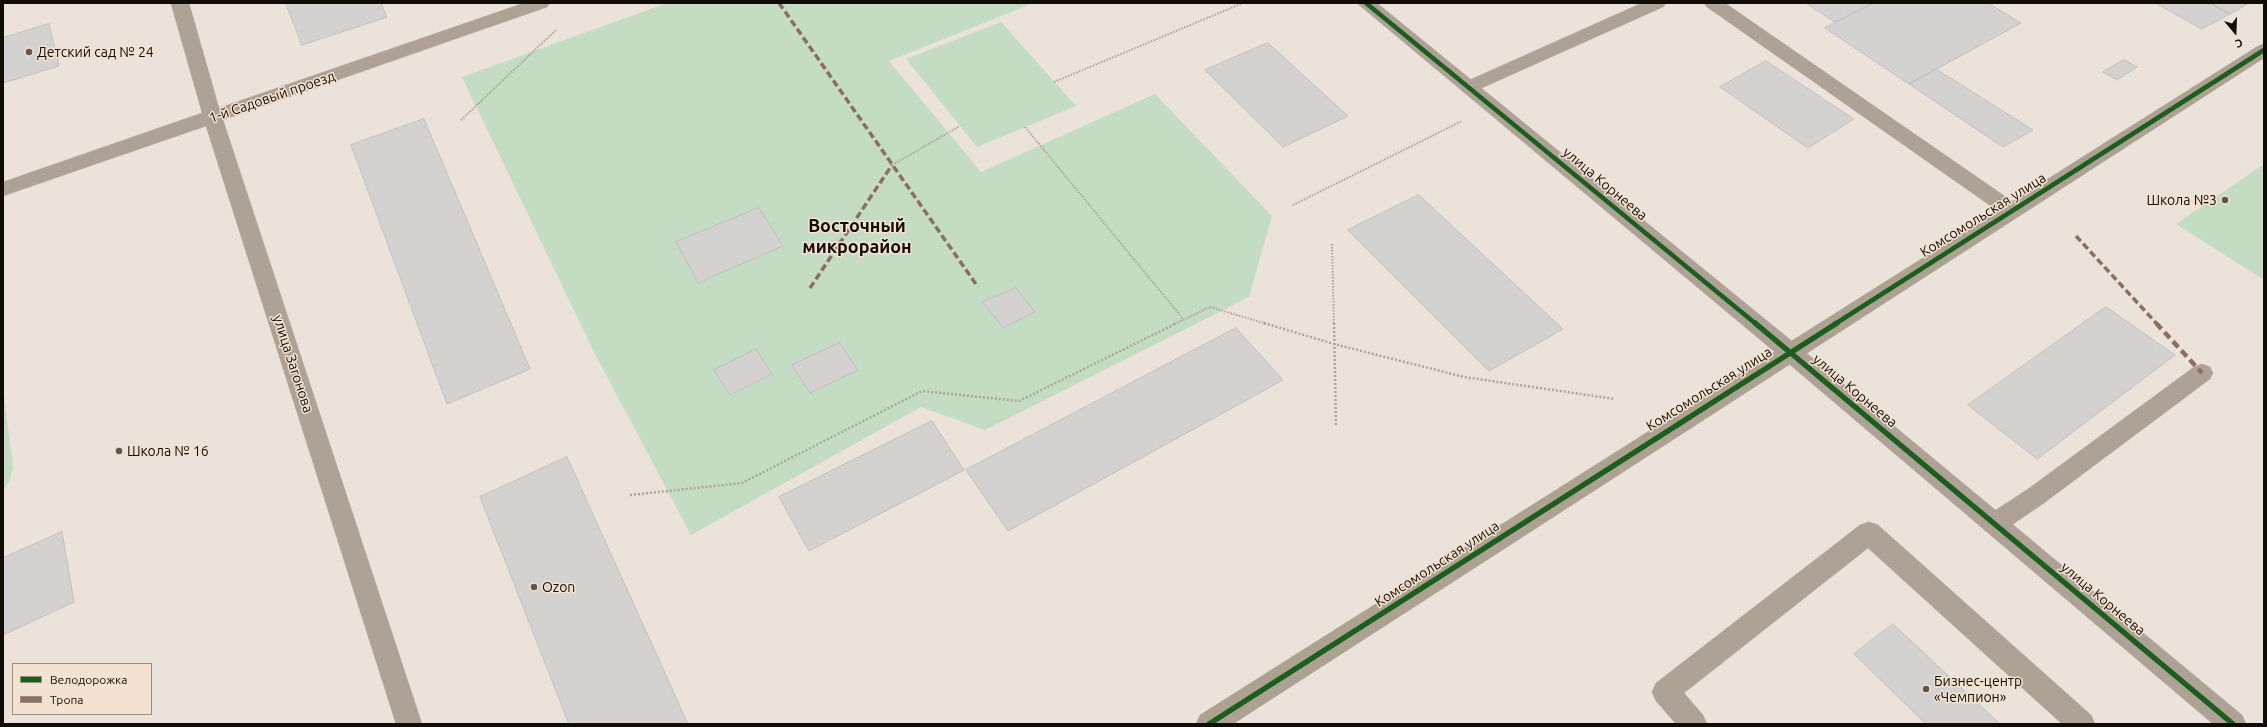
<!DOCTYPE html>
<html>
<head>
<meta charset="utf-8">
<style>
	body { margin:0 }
	#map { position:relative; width:2267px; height:727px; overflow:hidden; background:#ebe2d9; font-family:Ubuntu,sans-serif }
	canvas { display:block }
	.frame { position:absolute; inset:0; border:4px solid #110c06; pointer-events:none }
	.legend { position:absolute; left:12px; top:663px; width:140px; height:52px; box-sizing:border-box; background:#f3e2d1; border:1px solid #998c80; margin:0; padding:5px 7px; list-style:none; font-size:12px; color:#110c06 }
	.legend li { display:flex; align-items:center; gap:8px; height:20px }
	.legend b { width:20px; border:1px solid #998c80 }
	.north { position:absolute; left:2215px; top:12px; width:40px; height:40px; -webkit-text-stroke:3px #f3e2d1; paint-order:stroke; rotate:161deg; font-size:11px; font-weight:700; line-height:16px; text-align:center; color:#110c06 }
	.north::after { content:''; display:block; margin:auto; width:14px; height:18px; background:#110c06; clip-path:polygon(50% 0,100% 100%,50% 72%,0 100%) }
</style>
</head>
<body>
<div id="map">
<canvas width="2267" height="727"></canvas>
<div class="frame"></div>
<ul class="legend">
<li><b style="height:5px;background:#1b5e20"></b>Велодорожка</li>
<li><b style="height:5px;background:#8d6e63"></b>Тропа</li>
</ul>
<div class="north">С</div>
</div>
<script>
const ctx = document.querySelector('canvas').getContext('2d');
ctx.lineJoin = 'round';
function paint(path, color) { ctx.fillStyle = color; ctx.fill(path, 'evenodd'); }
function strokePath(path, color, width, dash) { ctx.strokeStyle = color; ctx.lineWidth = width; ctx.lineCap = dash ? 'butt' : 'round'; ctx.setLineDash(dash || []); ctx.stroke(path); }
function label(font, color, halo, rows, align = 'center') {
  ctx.font = font + ' Ubuntu,sans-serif'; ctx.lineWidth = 3; ctx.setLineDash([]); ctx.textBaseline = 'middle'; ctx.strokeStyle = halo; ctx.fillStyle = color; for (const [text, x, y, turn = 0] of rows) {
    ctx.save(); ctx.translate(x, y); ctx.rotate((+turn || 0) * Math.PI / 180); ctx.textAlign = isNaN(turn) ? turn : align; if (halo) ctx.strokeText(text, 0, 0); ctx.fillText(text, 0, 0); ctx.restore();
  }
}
paint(new Path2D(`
	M667,3H1034L889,61L981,172L1155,94L1272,216L1249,297L985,430L921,407L691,535L595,354L462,77Z
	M1001,22L1076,106L977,147L906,59Z
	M2264,164V280L2176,224Z
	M3,388L13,467L9,482L3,490Z`), '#c4dcc3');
const building = new Path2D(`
	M286,3H381L387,17L302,45Z
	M1806,3H1874L1835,22Z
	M1874,3H1988L2021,23L1909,84L1825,28Z
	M2156,3H2210L2230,14L2202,29Z
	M2210,3H2249L2230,14Z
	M49,24L59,66L3,83V38Z
	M1268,43L1348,116L1283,147L1205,70Z
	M2124,60L2137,67L2117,80L2103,72Z
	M1766,61L1854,119L1808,148L1720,87Z
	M1936,69L2033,130L2003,147L1909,84Z
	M424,119L530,369L447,404L351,145Z
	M1419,195L1563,329L1489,371L1348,230Z
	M759,208L783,246L698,283L676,242Z
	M1016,288L1035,312L1003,328L983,302Z
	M2106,307L2175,355L2037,459L1968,405Z
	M1236,328L1283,380L1008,531L966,470Z
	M840,343L858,370L810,393L792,365Z
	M756,349L772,374L730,395L714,370Z
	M932,421L964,470L809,551L779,497Z
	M567,457L688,724H569L480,497Z
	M62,532L74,602L3,635V558Z
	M1893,624L2000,724H1926L1854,654Z`);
paint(building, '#d4d1d1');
strokePath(building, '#c2bfbf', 1);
const lane = new Path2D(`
	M1642,3H1666L1663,7L1475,91L1469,93L1463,91L1460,87L1463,83Z
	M1704,3H1725L2019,206L2022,211L2019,216L2012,218L2005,216L1707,7Z
	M2202,364L2210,367L2213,373L2210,379L2044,503L2003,531L1994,535L1985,531L1982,524L1985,517L2028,489L2194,367Z
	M1869,522L1878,525L2091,715L2095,724H2062L1868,548L1684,693L1703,715L1707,724H1676L1656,701L1652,692L1656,683L1860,525Z`);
const street = new Path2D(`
	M171,3H189L219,108L524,3H550L547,7L223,120L422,724H396L206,126L3,196V182L202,113Z
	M1357,3H1377L1798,346L2242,715L2246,724H2213L1782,358Z`);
const secondary = new Path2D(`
	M2264,44V58L1233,724H1196L1200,715L2258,46Z`);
strokePath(lane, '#c6c0b9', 1);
strokePath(street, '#c6c0b9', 1);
strokePath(secondary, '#c6c0b9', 1);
strokePath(new Path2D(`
	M1054,82L1243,3
	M461,120L556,30
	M1025,127L1184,320
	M892,165L960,126
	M1293,205L1462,121
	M1332,244L1334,324
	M1175,324L1210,307L1267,324`), '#aca49b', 2, [1.5, 1.5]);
strokePath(new Path2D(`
	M1264,323L1334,344L1464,377L1615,399
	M1334,323L1336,426
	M630,495L742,483L922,391L1019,401L1177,323`), '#aca49b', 2.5, [2, 2]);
paint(lane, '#aea296');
paint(street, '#aea296');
paint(secondary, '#ada192');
strokePath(new Path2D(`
	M779,3L978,287
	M2076,236L2157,324
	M810,288L892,165`), '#8d6e63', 3.5, [7, 3.5]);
strokePath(new Path2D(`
	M2156,323L2202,373`), '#8d6e63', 4.5, [8, 4.5]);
strokePath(new Path2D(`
	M1366,3L1756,324
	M1835,324L2264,50`), '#1b5e20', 4.5);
strokePath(new Path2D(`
	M1755,323L2233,724
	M1209,724L1837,323`), '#1b5e20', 5.5);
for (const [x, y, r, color] of [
	[29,52,4,"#5d5750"],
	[2225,200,4,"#5d5750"],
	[119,451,4,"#5d5750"],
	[534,587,4,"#5d5750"],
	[1926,689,4,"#5d5750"]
]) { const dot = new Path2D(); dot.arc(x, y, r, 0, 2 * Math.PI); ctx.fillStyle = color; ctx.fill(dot); strokePath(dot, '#f3e2d1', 1.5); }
label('14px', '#110c06', '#f3e2d1', [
	["Детский сад № 24",37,52],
	["Школа №3",2217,200,"right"],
	["Школа № 16",127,451],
	["Ozon",542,587],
	["Бизнес-центр",1934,681],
	["«Чемпион»",1934,697]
], 'left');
label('14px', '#110c06', '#f3e2d1', [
	["1-й Садовый проезд",272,97,-19],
	["улица Корнеева",1605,184,40],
	["Комсомольская улица",1983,215,-32],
	["улица Загонова",293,364,72],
	["Комсомольская улица",1709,389,-32],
	["улица Корнеева",1855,391,40],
	["Комсомольская улица",1437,564,-33],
	["улица Корнеева",2103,599,40]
]);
label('bold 18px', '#110c06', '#f3e2d1', [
	["Восточный",857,226],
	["микрорайон",857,247]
]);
</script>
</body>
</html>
